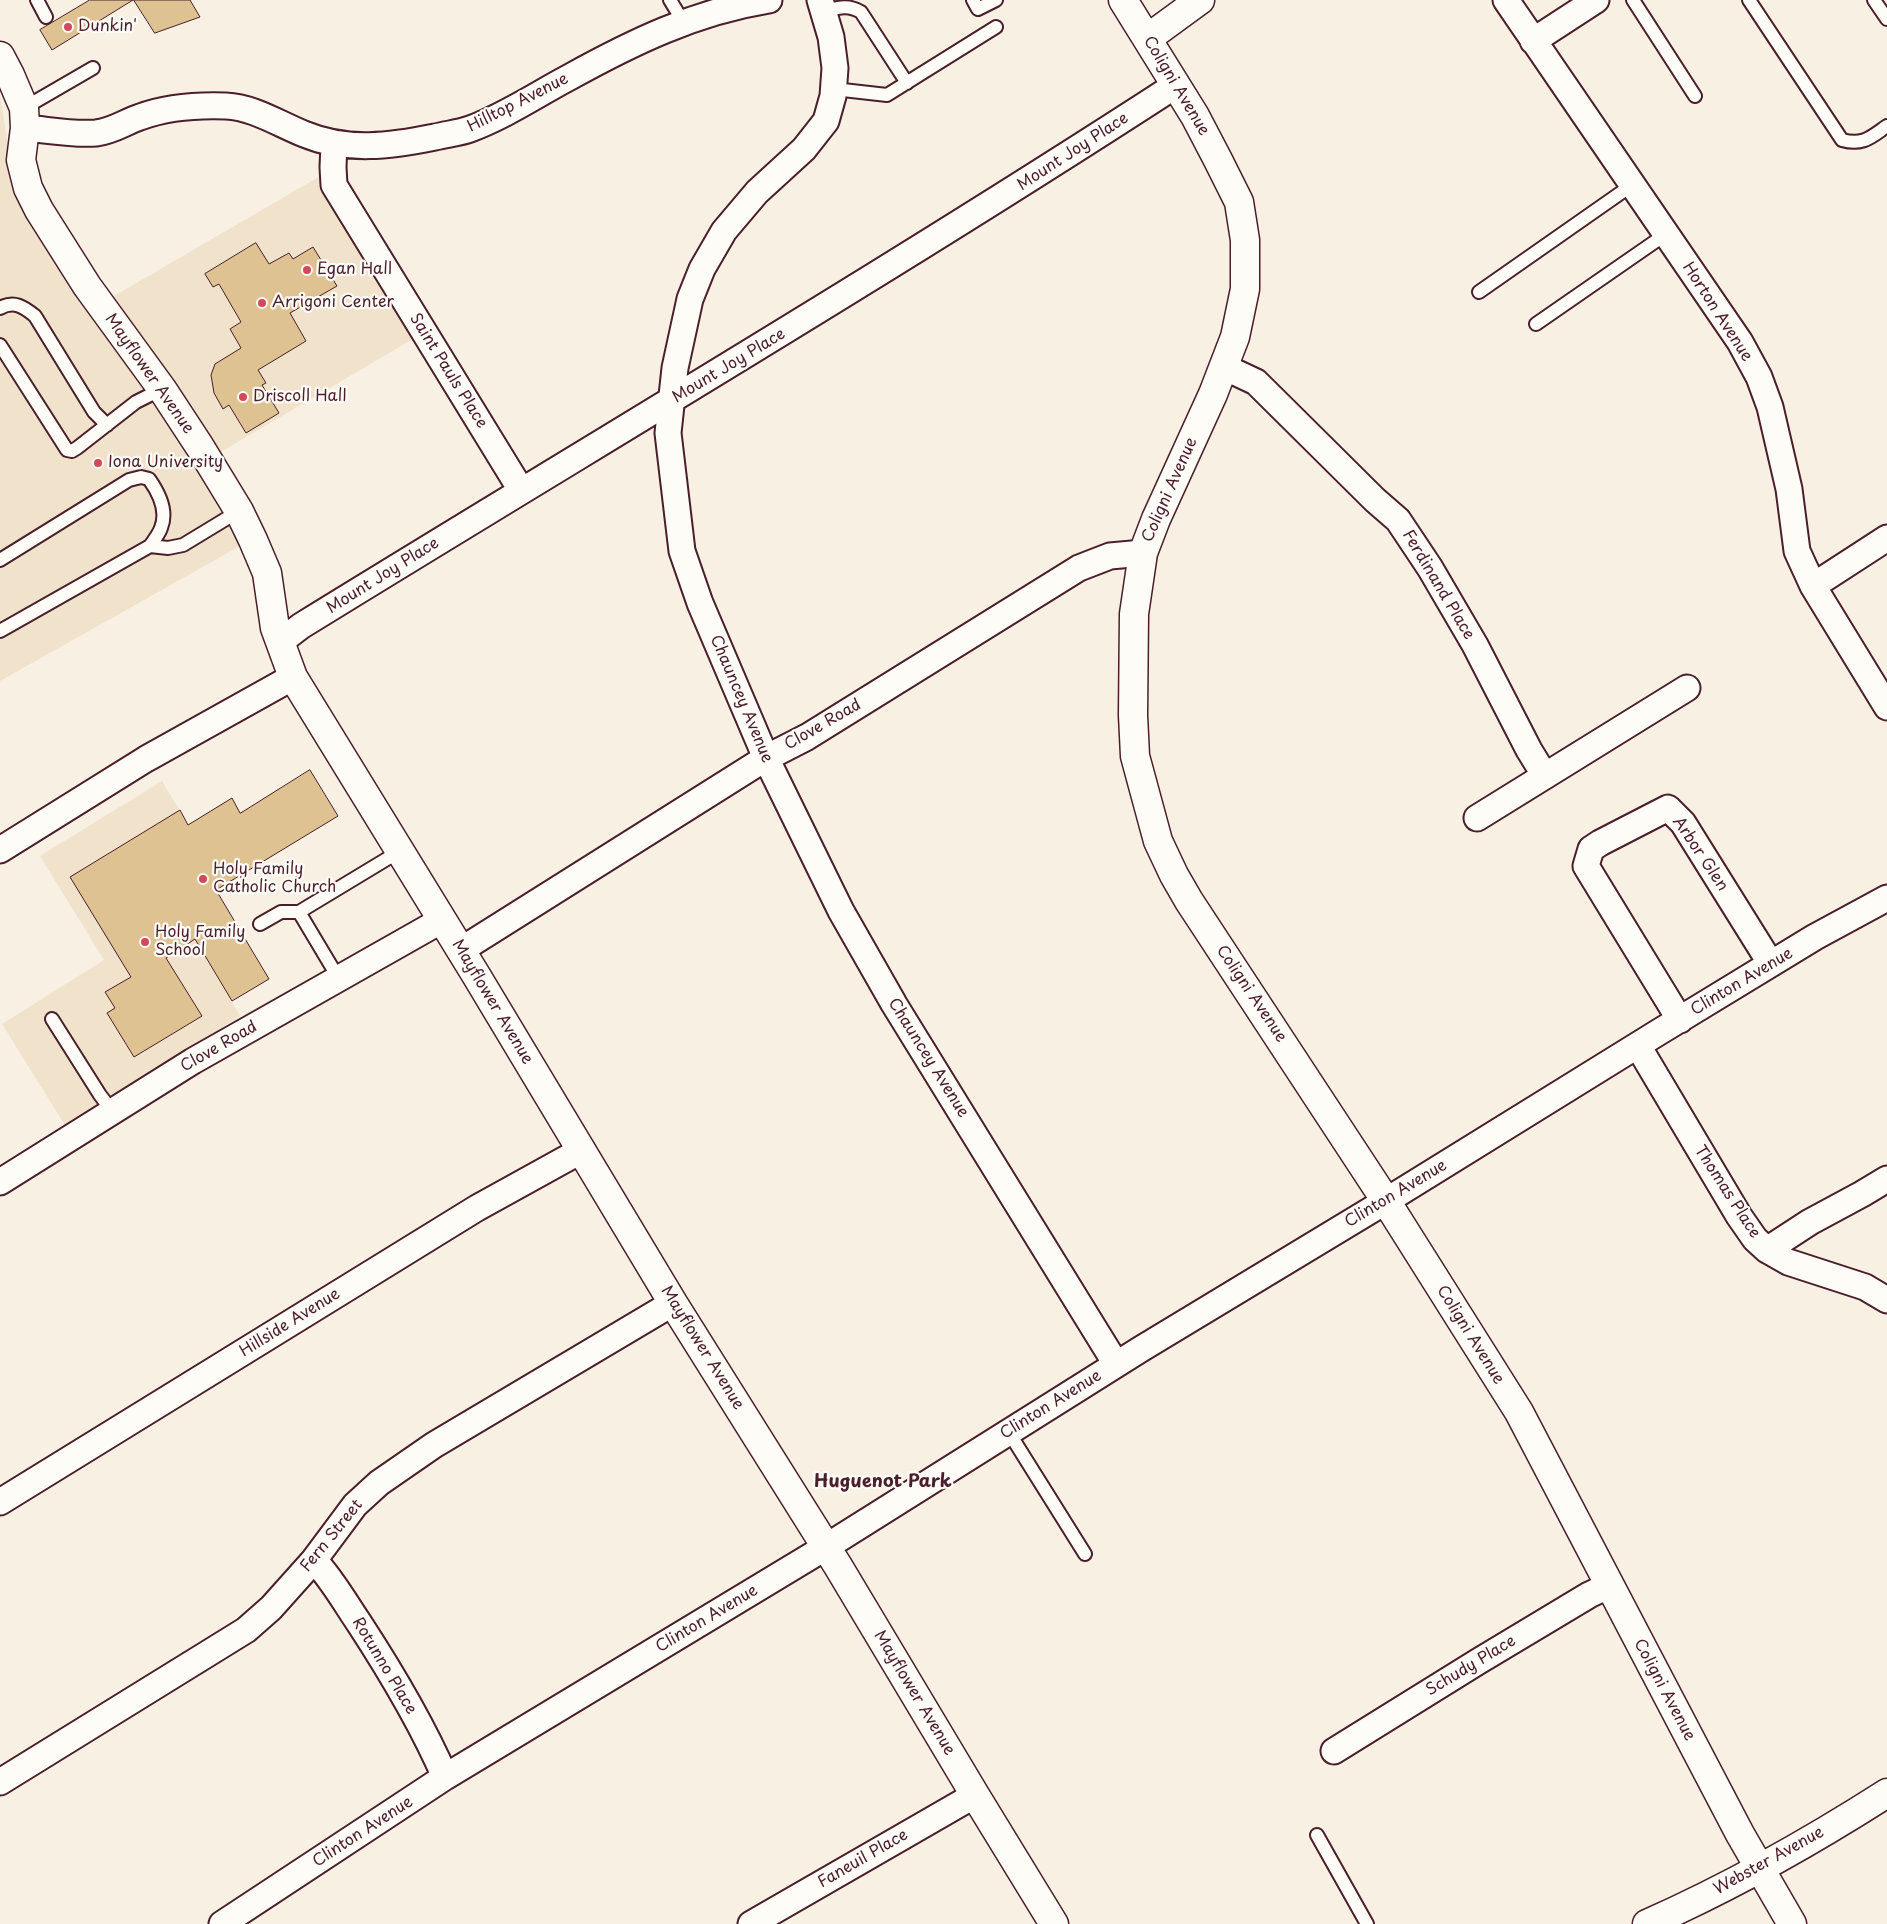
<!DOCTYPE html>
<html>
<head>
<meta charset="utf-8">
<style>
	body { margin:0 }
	canvas { display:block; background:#f7f0e3 }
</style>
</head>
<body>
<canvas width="1887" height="1924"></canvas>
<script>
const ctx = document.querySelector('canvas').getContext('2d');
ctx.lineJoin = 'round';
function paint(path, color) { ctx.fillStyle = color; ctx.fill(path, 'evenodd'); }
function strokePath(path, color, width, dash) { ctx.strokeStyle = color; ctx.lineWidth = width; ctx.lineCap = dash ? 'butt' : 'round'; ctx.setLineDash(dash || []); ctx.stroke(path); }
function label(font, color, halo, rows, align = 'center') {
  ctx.font = font + ' "Playpen Sans",sans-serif'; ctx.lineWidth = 4.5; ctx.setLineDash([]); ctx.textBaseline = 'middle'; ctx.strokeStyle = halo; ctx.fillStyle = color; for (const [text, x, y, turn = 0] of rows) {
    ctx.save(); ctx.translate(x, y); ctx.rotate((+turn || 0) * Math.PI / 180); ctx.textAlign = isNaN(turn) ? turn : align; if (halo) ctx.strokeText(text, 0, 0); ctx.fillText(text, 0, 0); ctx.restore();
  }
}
paint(new Path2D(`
	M0,96L10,159L147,384L247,542L0,681Z
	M322,175L418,336L219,453L109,299Z
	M162,781L198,841L186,924L240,1016L65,1125L2,1024L104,960L40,856Z`), '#f0e2cb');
const building = new Path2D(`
	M90,0H133L52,50L40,30Z
	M134,0H190L200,17L155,33Z
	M256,243L269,264L289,253L293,259L313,247L337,286L290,313L306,341L258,370L266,383L262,385L279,413L246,433L229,405L223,409L214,393L211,375L215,364L241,348L230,329L241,322L219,284L213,287L205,274Z
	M310,770L338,816L216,890L269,979L232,1001L195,939L166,958L202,1016L134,1057L107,1013L115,1008L105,992L131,977L70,877L180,810L188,825L232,798L240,813Z`);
paint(building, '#dec292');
strokePath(building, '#4a1f2b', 1);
const lane = new Path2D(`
	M37,0L46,17
	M670,0L684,23
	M973,0L978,9L996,0
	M1633,0L1695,96
	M1749,0L1842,140C1863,146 1871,137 1887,126
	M1874,0L1887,19
	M824,11C837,8 848,4 861,12L907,83
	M834,89L887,95L996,27
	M24,108L93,68
	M1479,292L1632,185
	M0,308C14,300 24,307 35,316L94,412L107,425
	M1536,324L1666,234
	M0,345L67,450L72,451L77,448L136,402L162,389
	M0,560L129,480L141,477L149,479C159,493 168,511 161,528C159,534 154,540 150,546
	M0,631L150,546L168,548L183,545L239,511
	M260,924L281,912H299
	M339,979L299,912L400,851
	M52,1019L100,1095L113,1112
	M1008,1431L1085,1554
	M1317,1835L1367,1924`);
const street = new Path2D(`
	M820,0L831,37L835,68L833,96L826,121L804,149L757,192L724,231L702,269L690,299L675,368L668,433L682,551L700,603L766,758L841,911L894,1004L1116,1364
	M1506,0L1740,342L1759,377L1770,407L1789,489L1797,551L1813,586L1887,707
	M1533,41L1596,0
	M25,128C49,130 73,135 96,133C113,131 125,122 140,117C167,107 198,105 226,106C253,107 279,124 304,134C347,152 391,146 435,137C447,134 459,133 470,129C505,116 536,95 568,78C633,42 695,12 769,0
	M334,144L333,167L334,185L521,490
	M1224,367L1256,382L1375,500L1398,520L1430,568L1475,645L1529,750L1545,776
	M1813,586L1887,538
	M280,642L301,626C593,446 888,272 1176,85
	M1477,818L1687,688
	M0,850L146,759L293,677
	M461,950L766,758L807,737L1079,568L1110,556L1143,553
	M1680,1020L1586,866L1591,849L1600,843L1668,808L1683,823L1771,964
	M1638,1046L1739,1216L1755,1239L1767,1250L1788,1262L1865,1287L1887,1300
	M0,1182L193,1061L442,920
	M1767,1250L1810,1222L1862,1194L1887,1179
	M0,1502L477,1208L582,1150
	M314,1560C332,1579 344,1601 359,1623C391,1672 422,1724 445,1777
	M1334,1751L1479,1661L1589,1595L1610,1585
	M0,1782L246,1630L271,1608L314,1560L355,1505L379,1483L434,1445L673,1303
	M222,1924L445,1777L826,1547L1141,1349L1386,1201L1659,1032L1815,937L1887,898
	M751,1924L975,1795`);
const secondary = new Path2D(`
	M1123,0L1195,116L1218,160L1239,202L1245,240V289L1235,337L1213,394L1156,519L1143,553L1134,614L1133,715L1135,756L1158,841L1174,875L1189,901L1386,1201L1519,1412L1740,1834L1792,1924
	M1148,38L1200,0
	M0,56L10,75L24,108L25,128L21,160L28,188L39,210L87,286L162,389L200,447L239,511L253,540L267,573L275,628L293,677L476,975L673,1303L838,1566L975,1795L1054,1924
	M1647,1924C1728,1888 1812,1841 1887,1793`);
strokePath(lane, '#4a1f2b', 16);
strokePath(street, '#4a1f2b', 29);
strokePath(secondary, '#4a1f2b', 31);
strokePath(lane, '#fdfcf7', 12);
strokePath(street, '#fdfcf7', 25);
strokePath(secondary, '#fdfcf7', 28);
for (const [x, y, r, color] of [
	[68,27,5,"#d1495b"],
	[307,270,5,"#d1495b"],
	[262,303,5,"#d1495b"],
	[243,397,5,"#d1495b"],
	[98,463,5,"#d1495b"],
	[203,879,5,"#d1495b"],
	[145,942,5,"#d1495b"]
]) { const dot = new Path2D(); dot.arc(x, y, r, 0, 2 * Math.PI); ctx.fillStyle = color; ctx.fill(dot); strokePath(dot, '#fdfcf7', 2); }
label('16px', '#4a1f2b', '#fdfcf7', [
	["Dunkin'",78,27],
	["Egan Hall",317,270],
	["Arrigoni Center",272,303],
	["Driscoll Hall",253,397],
	["Iona University",108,463],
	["Holy Family",213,870],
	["Catholic Church",213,888],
	["Holy Family",155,933],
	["School",155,951]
], 'left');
label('16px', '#4a1f2b', '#fdfcf7', [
	["Coligni Avenue",1176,86,59],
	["Hilltop Avenue",518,103,-27],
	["Mount Joy Place",1073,152,-33],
	["Horton Avenue",1717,312,57],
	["Mount Joy Place",729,366,-31],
	["Saint Pauls Place",448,371,58],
	["Mayflower Avenue",149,374,55],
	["Coligni Avenue",1170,490,-66],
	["Mount Joy Place",383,576,-32],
	["Ferdinand Place",1438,585,59],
	["Chauncey Avenue",741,699,67],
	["Clove Road",823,725,-30],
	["Arbor Glen",1700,854,56],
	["Clinton Avenue",1742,982,-31],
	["Coligni Avenue",1251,994,56],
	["Mayflower Avenue",492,1002,59],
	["Clove Road",219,1047,-30],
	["Chauncey Avenue",928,1058,58],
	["Thomas Place",1727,1192,57],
	["Clinton Avenue",1396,1194,-31],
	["Hillside Avenue",290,1323,-32],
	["Coligni Avenue",1470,1335,58],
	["Mayflower Avenue",702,1348,58],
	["Clinton Avenue",1051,1405,-32],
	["Fern Street",332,1536,-51],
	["Clinton Avenue",707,1619,-31],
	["Rotunno Place",384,1666,59],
	["Schudy Place",1471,1666,-31],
	["Coligni Avenue",1664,1690,62],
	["Mayflower Avenue",914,1693,59],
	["Clinton Avenue",363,1832,-33],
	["Faneuil Place",863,1859,-30],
	["Webster Avenue",1769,1861,-29]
]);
label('bold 18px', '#4a1f2b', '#fdfcf7', [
	["Huguenot Park",883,1482]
]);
</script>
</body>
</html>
